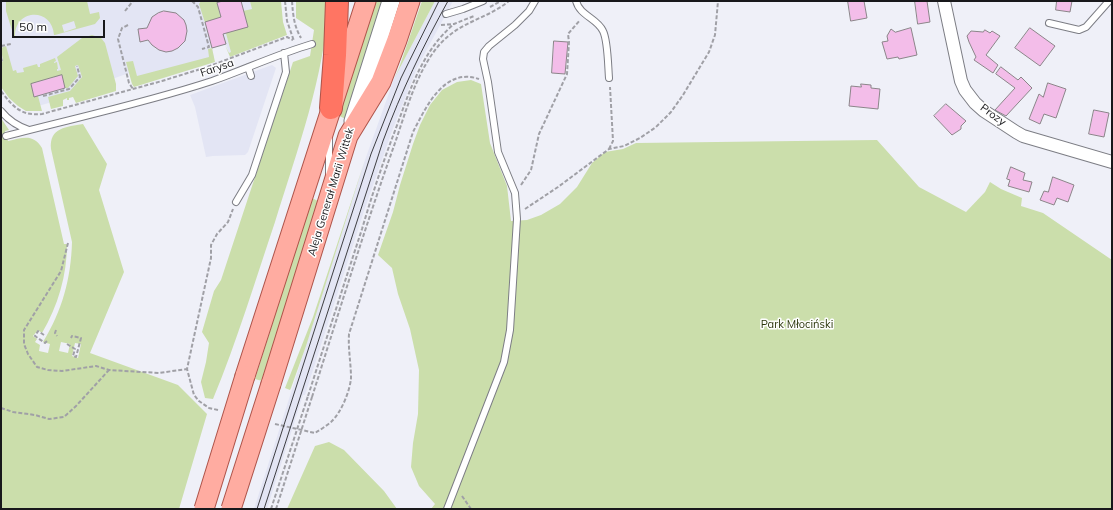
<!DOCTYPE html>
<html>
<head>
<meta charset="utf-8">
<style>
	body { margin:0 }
	#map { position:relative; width:1113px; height:510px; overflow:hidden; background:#eff0f8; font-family:Mulish,sans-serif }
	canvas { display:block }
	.frame { position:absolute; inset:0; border:2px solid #18181b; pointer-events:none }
	.scale { position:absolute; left:12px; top:20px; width:93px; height:18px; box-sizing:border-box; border:2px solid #18181b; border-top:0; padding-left:5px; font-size:12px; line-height:14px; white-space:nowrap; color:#18181b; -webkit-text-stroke:3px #fefefe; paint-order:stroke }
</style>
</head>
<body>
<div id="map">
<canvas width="1113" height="510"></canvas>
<div class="frame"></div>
<div class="scale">50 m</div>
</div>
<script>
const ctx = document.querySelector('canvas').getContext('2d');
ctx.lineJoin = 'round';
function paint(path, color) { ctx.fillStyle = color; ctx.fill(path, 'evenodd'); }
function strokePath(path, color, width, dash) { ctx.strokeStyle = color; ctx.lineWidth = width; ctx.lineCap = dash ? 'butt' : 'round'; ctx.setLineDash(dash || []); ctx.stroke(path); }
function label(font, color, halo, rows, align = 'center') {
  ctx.font = font + ' Mulish,sans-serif'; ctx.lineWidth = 3; ctx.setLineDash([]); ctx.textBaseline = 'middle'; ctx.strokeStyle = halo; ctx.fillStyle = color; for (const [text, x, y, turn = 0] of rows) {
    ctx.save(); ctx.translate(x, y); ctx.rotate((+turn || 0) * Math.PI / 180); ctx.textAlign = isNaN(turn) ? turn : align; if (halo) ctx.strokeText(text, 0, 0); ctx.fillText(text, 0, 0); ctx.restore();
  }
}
paint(new Path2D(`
	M1,1H258L265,40L229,53L226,45L212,48L214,58L132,82L129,73L115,78L91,91L31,108L1,73Z
	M435,1H453L417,68L392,131L364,211L305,395H303L267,509H254L365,160L394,79Z
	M272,65L276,68L248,152L245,155L213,156L206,157L195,107L190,95Z`), '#e3e5f4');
paint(new Path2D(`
	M6,1H87L90,14L99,12L100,18L95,24L55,35H54C52,7 15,9 15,36L14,37L6,11ZM74,21L76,28L64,32L62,25Z
	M201,1H217L220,16L252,9L250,1H281L283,22L287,35L230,57L225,45L229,53L231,52L223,22L206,26L199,4Z
	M296,1H329C324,78 298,148 275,222C255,281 237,341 213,399L205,398L201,382L206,362L209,343L202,332L214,291L221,280L293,62L310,56L314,30L296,18Z
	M376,1H384L346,119L339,116Z
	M422,1H435L394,79L399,68Z
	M92,35L101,38L105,43L116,84V91L76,103L73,97L69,98V100H67V98L63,100V106L51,109L48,97L70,91L82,77L78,65L75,66L78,76L68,88H65L61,75L58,90L54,77L31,84L34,96H38L42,111H26L18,106L9,98L1,87V62L3,61L1,48L6,46L13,71L16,70L17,73L24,72L23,68L37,64L38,67H40V64L55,58L56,61L54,62V63L57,62L58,69H57V71L61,70L57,57L82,38Z
	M212,48L215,62L134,87L132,84L126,62L133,61L137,76L209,57L208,49Z
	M471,80L481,84L490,143L507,186L511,221L527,220L541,215L560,204L577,187L592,163L605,152L623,149L636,143L877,140L919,187L966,212L985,192L990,182L1001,189L1022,198L1021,206L1043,213L1112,260V509H431L435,504L419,486L411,467L413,443L418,414L419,370L410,329L398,294L392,268L378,255L393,212L400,185L413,144L420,125L430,105L442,90L457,82Z
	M1,118L9,130L5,131L8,141C22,138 33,133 42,148L64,244H67C67,275 58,306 42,333L38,330L33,336L37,339L35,342L40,345L39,351L48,353L50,344L43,342C62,311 71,279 72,242L51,149C49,127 67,127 83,124L107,164L99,190L124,272L90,353L178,385L207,414L179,509H1ZM61,342L70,344L68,353L59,351ZM75,343L81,344L78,358L72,356Z
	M365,160L306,346L291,388L290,390L285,388L313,317Z
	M312,198L318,201L262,381L255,379Z
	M329,442L344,450L384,491L397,509H287L315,446Z`), '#cbdeab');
const building = new Path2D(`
	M223,1H241L248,27L223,34L226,44L212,48L205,22L221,17L217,3Z
	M848,1H864L867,18L851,21Z
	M915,1H927L930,22L918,24Z
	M1057,1H1072L1070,12L1056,10Z
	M164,11L176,13L184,20L186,25L187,31L185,41L178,48L172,51L166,52L159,50L152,45L148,40L140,42L138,29L147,28L152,17L158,13Z
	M911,28L917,55L899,59L898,57L887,59L882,42L888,41L887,36L891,29L895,32Z
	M1030,28L1055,46L1040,66L1015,48Z
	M985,30L990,33L992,31L1000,36L986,55L998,65L993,73L974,60L976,57L969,42L967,36L971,31L983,32Z
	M554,41L568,42L565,74L552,73Z
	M1001,67L1018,80L1021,77L1032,88L1006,116L995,110L1015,88L996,74Z
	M62,75L65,88L34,97L31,84Z
	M1048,83L1066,89L1056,118L1044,114L1040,124L1029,119L1039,94L1043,97Z
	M861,84L871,85V88L880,89L878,109L849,106L851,86L861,87Z
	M946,104L966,121L961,126V129L952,135L934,116Z
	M1094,110L1109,113L1104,137L1089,134Z
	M1011,167L1025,173L1023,180L1032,182L1029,192L1008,186L1010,180L1007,179Z
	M1053,177L1074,185L1068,202L1057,198L1054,205L1040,200L1044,191L1048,192Z`);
paint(building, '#f3bde9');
strokePath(building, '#8b8589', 1);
const lane = new Path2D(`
	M576,1C580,16 597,18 603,31C608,41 608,66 609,78
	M446,14L463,9L483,1
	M1049,23L1079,30L1086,27L1109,1
	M248,67L251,76
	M1,111C9,121 17,126 29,130
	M6,136C75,118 145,103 212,81C246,69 278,54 312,44
	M329,140V173
	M236,202L252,175L286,72L284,53
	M447,509L504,362L510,330L517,219L515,193L498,152L488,82L483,59L484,52L489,46L515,25L529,11L535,1`);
const street = new Path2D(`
	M944,1L961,81L965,90L975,103L984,111L1016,132L1023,136L1112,162`);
const secondary = new Path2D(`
	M353,121L391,1`);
const primary = new Path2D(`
	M245,376L366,1
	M271,384L348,136L381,82L397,40L410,1`);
const highway = new Path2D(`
	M331,108L335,55L337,1`);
strokePath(lane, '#7c7d84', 8);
strokePath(street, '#7c7d84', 14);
strokePath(secondary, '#7c7d84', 19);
strokePath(primary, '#ae544a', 21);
strokePath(highway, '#ae544a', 24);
strokePath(new Path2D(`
	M192,1L198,7L209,47L202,49
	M285,1L287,21L294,41
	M292,1C293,15 294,26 301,38
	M490,7L501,1
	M125,11L133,1
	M128,25L122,28L118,39L129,83L133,89
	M441,25L454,24L474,16
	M1,46L11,44
	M1,58L2,61
	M1,91C13,107 21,116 42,114L162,81L207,67L287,37L293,40
	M43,96L69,89L80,77L77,66
	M609,149L613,141L610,87
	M521,185L531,170L539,134L567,74L569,42L568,34L580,20
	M525,209L558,187L609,149L624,146L640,138L656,127L671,112L683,95L709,52L715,35L718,1
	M68,243L61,271L24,330V344L28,354L37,367L48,370L62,371L96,366L109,370L159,373L187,369
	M56,330L55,333L57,336
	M44,335L38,331L35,336L45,343L47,341L48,342
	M67,344L75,349L73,356L76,357L81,338L72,336L71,338
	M308,396C326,340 344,284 362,229C372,195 383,162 396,128C410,90 422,51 454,24
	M312,397C339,312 365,227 395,143C406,111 417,70 440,44C461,21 487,19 509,1
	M1,408L13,412L35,415L49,419L64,417L76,406L109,370
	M218,410L209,408L199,401L194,395L187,369L211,258V245L217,234L228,222L233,209
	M275,424L315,433C320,430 326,426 331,422C341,413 350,391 351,378C351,363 348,349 349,334L413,132C426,107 444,67 479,79
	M462,496L471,509`), '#a0a0a6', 2, [4, 2]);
strokePath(lane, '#fff', 6);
strokePath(street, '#fff', 12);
strokePath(secondary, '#fff', 17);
strokePath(primary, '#ffaca1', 19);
strokePath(highway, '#ff7563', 22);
strokePath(new Path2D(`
	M257,509L371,154L401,78L439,1
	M264,509L383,141C401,92 423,46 448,1`), '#3d3d41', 1);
const primaryBridge = new Path2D(`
	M204,509L245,376
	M231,509L271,384`);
strokePath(primaryBridge, '#ae544a', 21, []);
strokePath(new Path2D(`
	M271,509L308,396
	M276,509L312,397`), '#a0a0a6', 2, [4, 2]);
strokePath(primaryBridge, '#ffaca1', 19);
label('11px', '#18181b', '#fefefe', [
	["Farysa",217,68,-19],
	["Prozy",993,115,36],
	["Aleja Generał Marii Wittek",331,192,-73]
]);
label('11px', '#2a360a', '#fefefe', [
	["Park Młociński",797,325]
]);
</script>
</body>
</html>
